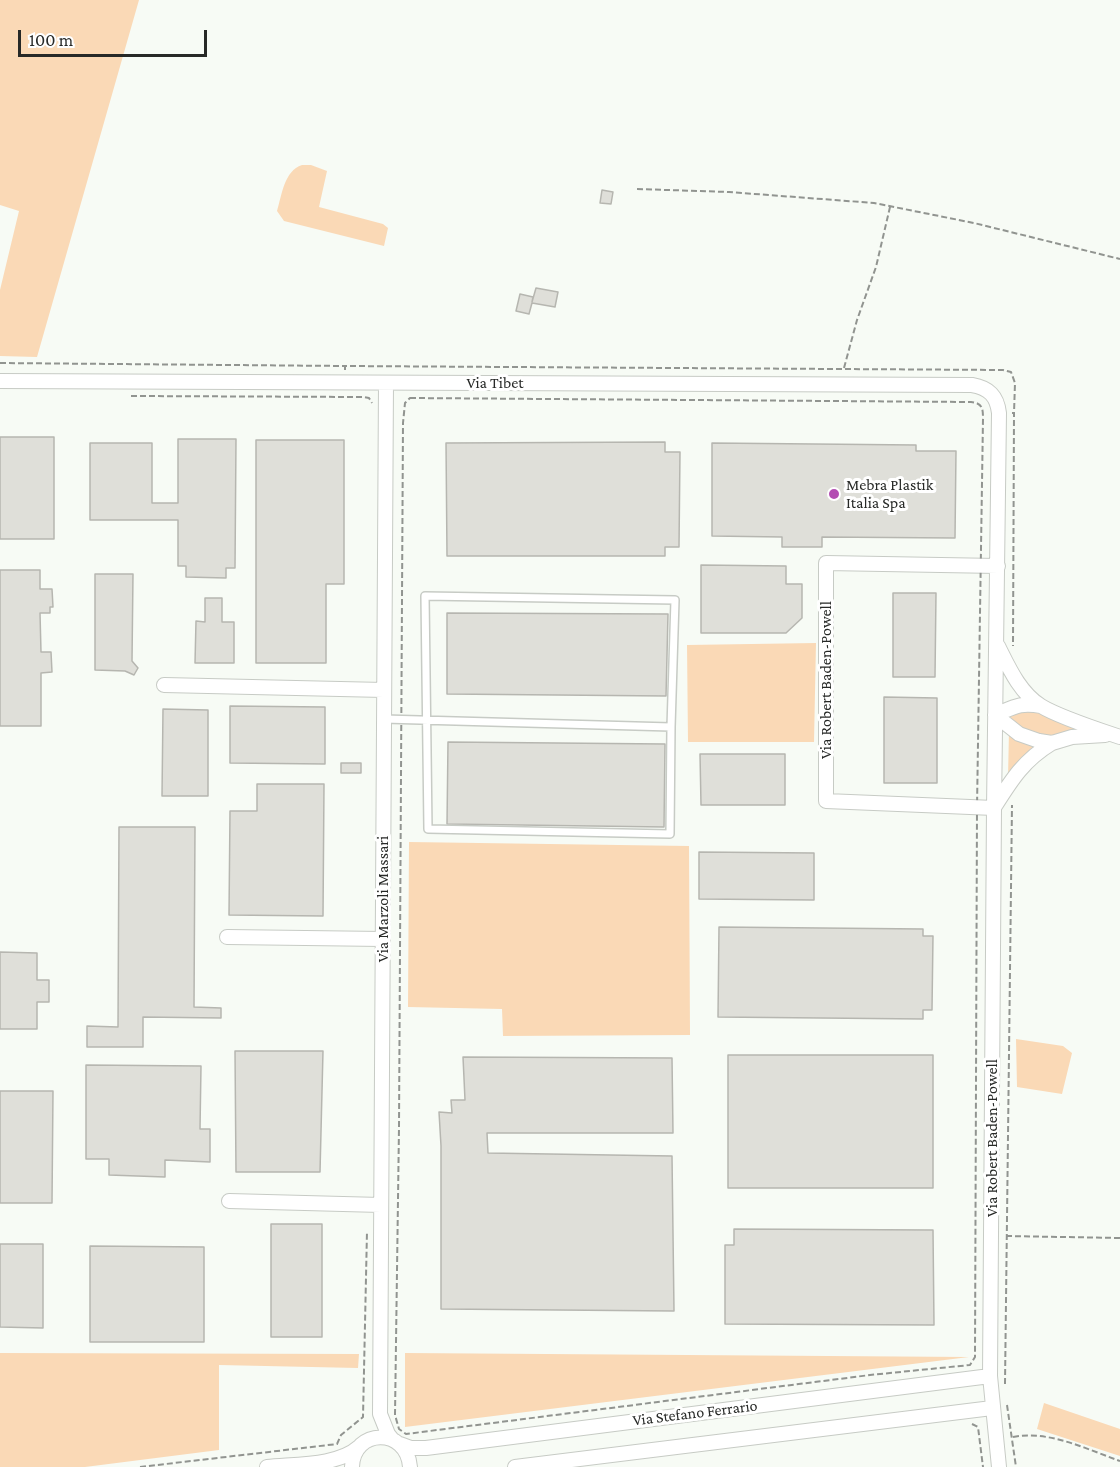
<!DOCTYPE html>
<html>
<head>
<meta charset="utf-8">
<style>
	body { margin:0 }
	#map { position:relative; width:1120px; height:1467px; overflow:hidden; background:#f7fbf5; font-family:"Crimson Pro",serif }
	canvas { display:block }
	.scale { position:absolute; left:18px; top:30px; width:189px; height:27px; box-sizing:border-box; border:3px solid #272927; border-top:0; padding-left:8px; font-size:18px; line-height:21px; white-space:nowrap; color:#272927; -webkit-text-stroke:4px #fff; paint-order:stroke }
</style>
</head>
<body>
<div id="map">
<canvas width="1120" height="1467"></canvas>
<div class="scale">100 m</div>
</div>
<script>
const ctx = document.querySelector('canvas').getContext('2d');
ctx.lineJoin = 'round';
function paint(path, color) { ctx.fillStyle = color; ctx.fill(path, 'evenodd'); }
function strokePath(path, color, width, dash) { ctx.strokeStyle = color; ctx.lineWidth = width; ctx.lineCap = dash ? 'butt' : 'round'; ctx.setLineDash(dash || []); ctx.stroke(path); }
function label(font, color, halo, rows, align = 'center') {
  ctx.font = font + ' "Crimson Pro",serif'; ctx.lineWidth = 6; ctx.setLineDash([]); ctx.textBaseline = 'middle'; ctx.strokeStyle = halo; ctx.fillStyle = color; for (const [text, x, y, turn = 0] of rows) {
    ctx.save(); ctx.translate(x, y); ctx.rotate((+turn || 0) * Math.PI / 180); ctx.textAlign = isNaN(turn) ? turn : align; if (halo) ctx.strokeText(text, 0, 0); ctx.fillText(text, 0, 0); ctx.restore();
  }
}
paint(new Path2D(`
	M0,0H139L37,357L0,356V290L19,211L0,205Z
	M302,165H311L327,171L319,207L383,224L388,228L384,246L284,221L277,211C282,195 284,171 302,165Z
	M816,643L814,742H688L687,645Z
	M1033,708L1083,729L1054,738L1026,732L1010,717L1012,712Z
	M1009,730L1040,745L1008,778Z
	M409,842L689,846L690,1035L503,1036L502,1009L408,1007Z
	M1016,1039L1063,1046L1072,1053L1062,1094L1017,1087Z
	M0,1353L359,1354L358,1368L219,1365V1450L85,1467H0Z
	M405,1353L969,1357L405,1427Z
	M1044,1403L1120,1429V1456L1037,1429Z`), '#fad9b6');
const building = new Path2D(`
	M602,190L613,192L611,204L600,203Z
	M536,288L558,292L555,307L532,303L529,314L516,311L520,294L533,297L532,302Z
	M0,437H54V539H0Z
	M178,439H236L235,568H226V578L186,577V566H178V520H90V443H152V503H178Z
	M256,440H344V584H326V663H256Z
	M665,442V452H680L679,547H665V556H447L446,443Z
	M712,443L916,445V451H956L955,538L822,537V547H782V537L712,536Z
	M701,565L786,566V584H802V618L786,633H701Z
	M0,570H40V589H52L53,607H50V613H40L41,652H51L52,672L41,673V726H0Z
	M95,574H133L132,661L138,668L134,675L125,671L95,670Z
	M893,593H936L935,677H893Z
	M205,598H222V622H234V663H195L196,621L205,622Z
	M447,613L668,614L666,696L447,694Z
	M884,697L937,698V783H884Z
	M230,706L325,707V764L230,763Z
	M163,709L208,710V796H162Z
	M448,742L665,744L664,827L447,824Z
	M700,754H785V805H701Z
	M341,763H361V773H341Z
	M257,784H324L323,916L229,915L230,811H257Z
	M119,827H195L194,1007L221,1008V1018L143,1017V1047H87V1026L118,1027Z
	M699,852L814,853V900L699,899Z
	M719,927L923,929V936H933L932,1010H923V1019L718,1017Z
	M0,952L37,953V980H49V1002H37V1029H0Z
	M235,1051H323L320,1172H236Z
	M728,1055H933V1188H728Z
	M463,1057L672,1058L673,1133H487L488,1153L672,1156L674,1311L441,1309V1146L439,1112L452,1113L451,1100H465Z
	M86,1065L201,1066L200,1129H210V1162L165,1160V1177L109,1175V1159H86Z
	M0,1091H53L52,1203H0Z
	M271,1224H322V1337H271Z
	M734,1229L933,1230L934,1325L725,1324V1245H734Z
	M0,1244H43V1328L0,1327Z
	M90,1246L204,1247V1342H90Z`);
paint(building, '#dfdfd9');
strokePath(building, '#b6b6b0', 1.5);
const service = new Path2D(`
	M384,719L671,727L675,600L425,596L428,829L670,834L671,727`);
const minor = new Path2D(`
	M0,381L972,385C989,388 997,396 999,413L994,808L990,1376L999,1467
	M386,383L380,1414L388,1434L392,1439
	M998,646C1009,668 1020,693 1041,706C1059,717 1099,730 1120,737
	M164,685L384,690
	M995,715L1019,734L1039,741L1052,743L1072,737L1105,735
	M995,715C1014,707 1020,702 1041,706
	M995,806C1012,779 1024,760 1052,743
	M994,808L826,801V563L998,566
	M227,937L383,939
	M229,1201L381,1205
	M400,1444L411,1448H426L990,1376
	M267,1467C295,1464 338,1466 359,1447
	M352,1467C353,1428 407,1427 410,1467
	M515,1467L992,1408`);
strokePath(service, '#c7cbc5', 10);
strokePath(minor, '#c7cbc5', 16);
strokePath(new Path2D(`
	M637,189L729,192L874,203L974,223L1120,259
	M0,363L345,366
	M844,368L857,320L876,267L890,207
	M345,370V366L1003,370L1011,372L1015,383L1014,413
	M131,396L364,397L369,398L372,403
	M410,398L971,402C982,403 983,408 983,418L977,808L975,1357L970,1365L870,1375L406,1434L399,1429L395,1415L399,1127L403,423L405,403Z
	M1012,413H1014L1013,646
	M1006,1236L1120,1238
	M1005,1384L1012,805
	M1007,1405L1016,1467
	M972,1424L978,1427L983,1467
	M1013,1437C1049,1430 1086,1449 1120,1461
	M140,1467L337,1444L341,1435L363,1417L367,1231`), '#919490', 2, [6, 3]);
strokePath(service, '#fff', 7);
strokePath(minor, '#fff', 14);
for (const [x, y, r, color] of [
	[834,494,6,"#b34db2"]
]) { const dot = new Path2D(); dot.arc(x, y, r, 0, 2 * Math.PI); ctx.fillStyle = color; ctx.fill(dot); strokePath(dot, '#fff', 2); }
label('16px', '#272927', '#fff', [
	["Via Tibet",495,383],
	["Via Robert Baden-Powell",826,680,-90],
	["Via Marzoli Massari",383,899,-90],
	["Via Robert Baden-Powell",992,1138,-90],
	["Via Stefano Ferrario",695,1413,-7]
]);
label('16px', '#272927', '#fff', [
	["Mebra Plastik",846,485],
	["Italia Spa",846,503]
], 'left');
</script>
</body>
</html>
